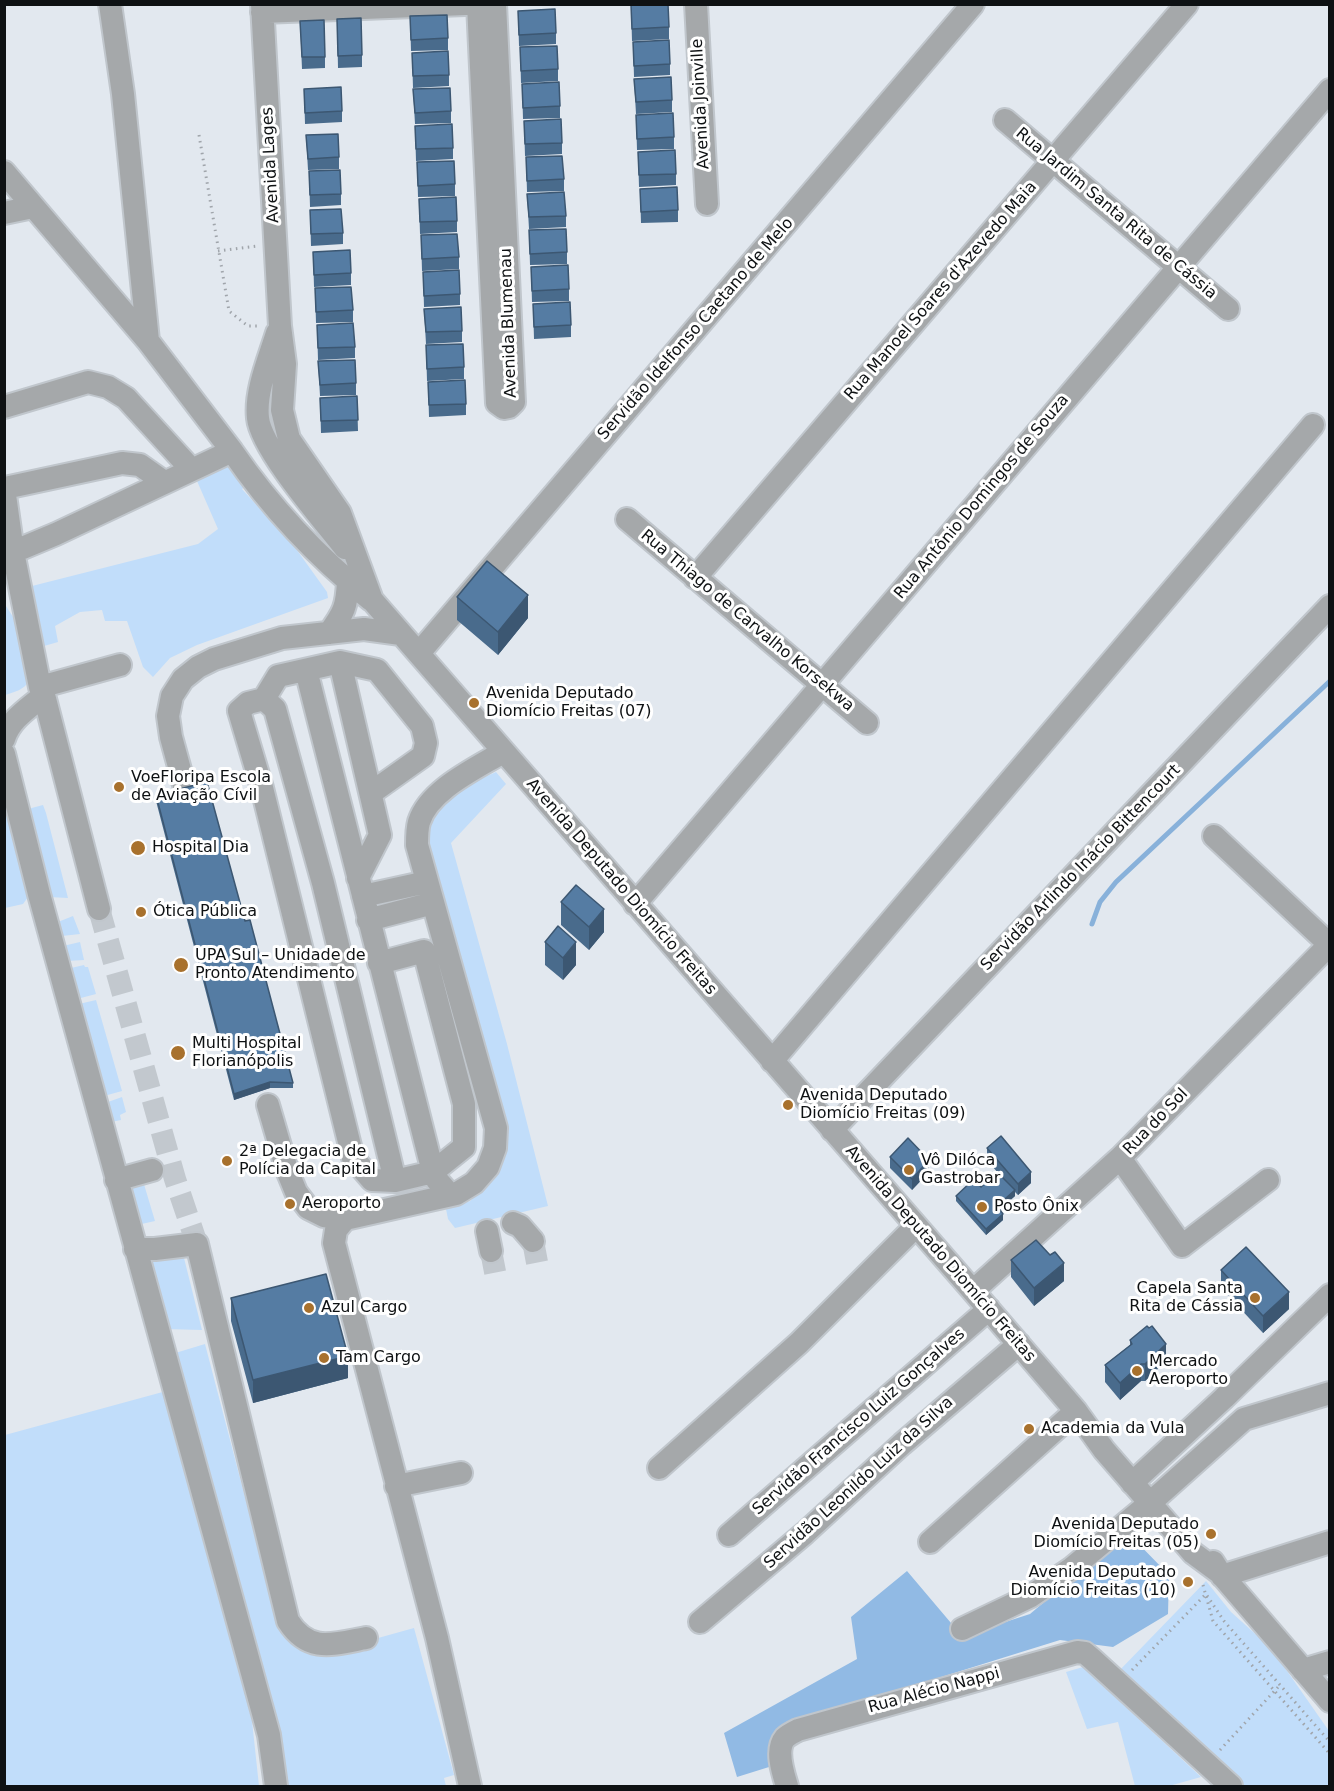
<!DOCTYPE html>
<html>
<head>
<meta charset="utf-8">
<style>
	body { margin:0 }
	#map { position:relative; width:1334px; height:1791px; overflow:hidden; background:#e2e8ef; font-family:"DejaVu Sans",sans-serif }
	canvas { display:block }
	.frame { position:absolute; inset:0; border:6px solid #0e1113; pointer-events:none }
</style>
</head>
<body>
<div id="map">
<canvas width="1334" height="1791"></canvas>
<div class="frame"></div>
</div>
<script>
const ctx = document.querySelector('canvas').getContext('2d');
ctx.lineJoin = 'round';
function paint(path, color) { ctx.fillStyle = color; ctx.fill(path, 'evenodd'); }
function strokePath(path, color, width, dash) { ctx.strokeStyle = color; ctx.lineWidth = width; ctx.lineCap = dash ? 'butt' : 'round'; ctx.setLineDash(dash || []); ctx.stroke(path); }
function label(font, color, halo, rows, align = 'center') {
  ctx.font = font + ' "DejaVu Sans",sans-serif'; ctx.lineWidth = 6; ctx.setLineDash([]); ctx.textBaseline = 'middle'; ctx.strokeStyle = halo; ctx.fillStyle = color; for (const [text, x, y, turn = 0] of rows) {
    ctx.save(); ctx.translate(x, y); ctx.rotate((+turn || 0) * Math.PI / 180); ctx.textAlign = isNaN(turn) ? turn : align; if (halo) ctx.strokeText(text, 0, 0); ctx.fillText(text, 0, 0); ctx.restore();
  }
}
paint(new Path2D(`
	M226,463L248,484L242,489L294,546L327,592L328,598L197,645L170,658L153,677L143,667L127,621H105L102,610L80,612L55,626L58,642L44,646L32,586L198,544L218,529L197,481Z
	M4,603L17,623L29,680C25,690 14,692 5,695Z
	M496,772L506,784L451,843L507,1044L548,1206L455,1228L448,1219L446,1209L470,1201L482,1190L505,1129L429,845C429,838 427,829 430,822C437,801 477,780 496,772Z
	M43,805L46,813L68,898L49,897L28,809Z
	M6,815L9,818L31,893L23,904L5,908Z
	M73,916L80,934L62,936L58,922Z
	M80,942L84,960L67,961L63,946Z
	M84,965L85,967H88L96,994L77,999L71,968Z
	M96,1000L122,1091L104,1096L79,1004Z
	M122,1097L126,1112L120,1115L121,1120L111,1122L108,1118V1102Z
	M143,1181L155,1221L137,1225L128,1184Z
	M182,1250L202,1330L165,1329L146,1259Z
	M205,1344L276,1616L335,1650L414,1628L454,1775L444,1778L446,1786H283L182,1394L239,1670L252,1721L259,1786H5V1435L181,1387L172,1354Z
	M1206,1581L1231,1612L1271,1648L1329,1731V1786H1240L1117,1673Z
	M1083,1667L1201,1777L1169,1786H1135L1118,1722L1087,1729L1066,1672Z`), '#c1ddfa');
paint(new Path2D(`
	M1127,1532L1169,1575L1168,1614L1113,1647L1060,1640L784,1726L770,1746L769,1767L737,1777L724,1733L857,1659L851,1617L907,1571L962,1636L1030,1614Z`), '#91bae4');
strokePath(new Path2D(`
	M1092,924L1100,902L1116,882L1330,681`), '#88b1da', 5);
strokePath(new Path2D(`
	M99,909L175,1179L197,1244
	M533,1241L539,1273
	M491,1251L497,1282`), '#c2c8ce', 22, [22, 11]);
const minor = new Path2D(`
	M110,4L123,94L148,341
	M262,4L280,326L285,364L282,410L289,439L340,513L372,600L973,1291L1076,1411L1104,1450L1150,1503L1193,1553L1220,1573
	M478,4L497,403L504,408L509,407L514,402L495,4
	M696,4L707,204
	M262,12L465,4
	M1005,120L1228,309
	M4,172L148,341L232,451
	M4,213L33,207
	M277,333C269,359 255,391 258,418C261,449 324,521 345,548
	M4,407L88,382L108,387L126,398L191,469
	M4,488L13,552L40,687L44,695L99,909
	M5,488L122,463L140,465L164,482
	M627,519L867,723
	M13,552L56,534L232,451C271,508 317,557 371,600
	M695,578L1187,4
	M329,633C344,613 347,606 348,581
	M419,653L973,4
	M340,662L377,670L422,726L426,743L423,756L371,793
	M306,670L433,1172L464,1147V1104L424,951L379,963
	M40,687L120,665
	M264,699L278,676L340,662L380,835L358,878
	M4,739C10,719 29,708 44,695
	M4,754L39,894L269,1735L276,1786
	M189,803L171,737L168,716L172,696L183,679L198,667L214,659L282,638L364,629L401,634
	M1214,836L1330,945
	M363,896L427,882
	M635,904L1330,90
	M368,920L433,903
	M772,1061L1313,425
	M268,1105L287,1170L296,1192L308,1208L324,1216L345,1219L456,1194L474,1183L488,1167L495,1148L496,1128L417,845C417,838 417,829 419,822C429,790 475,769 503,752
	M832,1130L1330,606
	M1120,1158L1182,1246L1268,1180
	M116,1180L152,1170
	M395,1181L323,883L275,709L264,699L248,703L239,711L262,788L353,1158L372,1180L395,1181L433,1172L437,1180L450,1195
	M345,1219L336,1230L334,1243L437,1638L470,1786
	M513,1223L520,1226L533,1241
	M487,1231L491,1251
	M135,1249H155L197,1244L288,1621C309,1654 334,1644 366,1638
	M973,1291L1120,1158L1330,944
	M659,1468L799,1343L916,1226
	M1132,1483L1224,1398L1330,1295
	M396,1486L461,1473
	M729,1535L989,1309
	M930,1542L1076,1411
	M1213,1562L1220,1573L1330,1701
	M1222,1576L1330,1542
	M700,1622L805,1533L902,1444L1019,1344
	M962,1629L1031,1596L1072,1568L1150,1503L1244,1419L1330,1393
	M1303,1670L1330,1662
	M787,1786C783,1773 775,1750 785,1738C788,1735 794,1732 798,1730L1077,1652L1085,1653L1092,1659L1231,1786`);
strokePath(minor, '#c0c6cc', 26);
strokePath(new Path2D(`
	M199,135L229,311L248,326H260
	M218,251L258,246
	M1203,1585L1213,1621L1330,1754
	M1132,1670L1206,1594L1224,1621L1330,1742
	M1220,1750L1280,1685`), '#a0a5ab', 3, [1.5, 4.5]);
strokePath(minor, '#a5a8aa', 22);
paint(new Path2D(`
	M631,5L669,27V39L632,41Z
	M518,11L556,33V44L519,46Z
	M410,16L448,38V50L411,51Z
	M337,19L362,55V67L338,68Z
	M300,21L325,57V68L302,69Z
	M633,42L670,64V75L634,77Z
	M520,47L558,69V81L521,83Z
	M412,53L449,75V86L413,88Z
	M634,79L672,100V112L636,114Z
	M522,84L560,106V118L523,119Z
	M304,89L342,111V122L305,124Z
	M413,89L451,111V123L415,124Z
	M636,115L674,137V149L637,150Z
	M524,121L562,143V154L525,156Z
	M415,126L453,148V159L416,161Z
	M306,135L339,157V169L308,170Z
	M638,152L676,174V185L639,187Z
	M526,157L564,179V191L527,192Z
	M417,162L455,184V196L418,197Z
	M309,171L341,194V205L310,207Z
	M640,189L678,210V222L641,223Z
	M527,194L566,216V227L529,229Z
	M419,199L457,221V232L420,234Z
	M310,210L343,233V244L311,246Z
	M529,230L567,252V264L530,265Z
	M421,235L459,257V269L422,271Z
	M313,252L351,273V285L314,287Z
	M531,267L569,289V301L532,302Z
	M423,272L460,294V305L424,307Z
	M315,288L353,310V322L316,323Z
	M533,304L571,325V337L534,339Z
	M424,309L462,331V342L426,344Z
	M317,325L355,347V358L318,360Z
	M426,345L464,367V379L427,381Z
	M318,361L356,383V395L320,396Z
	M428,382L466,404V415L429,417Z
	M357,396L358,431L321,433L320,398Z
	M457,597L528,618L498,655L457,620Z
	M156,795L245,921L293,1083V1088H270L234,1100L156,801Z
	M561,902L604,932L589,950L561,925Z
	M545,942L576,965L563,980L545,965Z
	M987,1148L1031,1183L1018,1195L1015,1192V1196L1000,1209L1003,1220L986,1235L956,1201V1196L981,1187L998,1173L987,1160Z
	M890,1157L929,1172L912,1190L890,1168Z
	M1011,1260L1064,1281L1034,1306L1011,1277Z
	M1221,1270L1289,1309L1263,1333L1221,1288Z
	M231,1298L348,1378L253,1403L231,1321Z
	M1130,1340L1166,1361L1145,1381H1141L1120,1400L1105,1382V1365L1130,1345Z`), '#496b8c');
paint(new Path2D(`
	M528,595V618L498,655V632Z
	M604,909V932L589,950V927Z
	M576,942V965L563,980V958Z
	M270,1082V1088L234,1100V1094Z
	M929,1160V1172L912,1190V1179Z
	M1031,1172V1183L1018,1195V1184Z
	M1015,1190V1196L997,1212V1206Z
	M1003,1214V1220L986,1235V1229Z
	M1064,1263V1281L1034,1306V1288Z
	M1289,1292V1309L1263,1333V1316Z
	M1166,1344V1361L1145,1381V1364Z
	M348,1356V1378L253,1403V1380Z
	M1141,1364V1381L1120,1400V1383Z`), '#3c5772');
const building = new Path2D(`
	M668,4L669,27L632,29L631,5Z
	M555,9L556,33L519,35L518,11Z
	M447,15L448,38L411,40L410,16Z
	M361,18L362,55L338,56L337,19Z
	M324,20L325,57H302L300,21Z
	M669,40L670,64L634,66L633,42Z
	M557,46L558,69L521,71L520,47Z
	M448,51L449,75L413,76L412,53Z
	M671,77L672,100L636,102L634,79Z
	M559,82L560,106L523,108L522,84Z
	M341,87L342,111L305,113L304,89Z
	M450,88L451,111L415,113L413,89Z
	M673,113L674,137L637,139L636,115Z
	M561,119L562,143L525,144L524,121Z
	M452,124L453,148L416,149L415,126Z
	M338,134L339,157L308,159L306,135Z
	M675,150L676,174L639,175L638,152Z
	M562,156L564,179L527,181L526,157Z
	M454,161L455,184L418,186L417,162Z
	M340,170L341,194L310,195L309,171Z
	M677,187L678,210L641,212L640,189Z
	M564,192L566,216L529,217L527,194Z
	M456,197L457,221L420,222L419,199Z
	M341,209L343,233L311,234L310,210Z
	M566,229L567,252L530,254L529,230Z
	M457,234L459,257L422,259L421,235Z
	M350,250L351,273L314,275L313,252Z
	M568,265L569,289L532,291L531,267Z
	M459,270L460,294L424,296L423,272Z
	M351,287L353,310L316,312L315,288Z
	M570,302L571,325L534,327L533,304Z
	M461,307L462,331L426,332L424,309Z
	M353,323L355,347L318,348L317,325Z
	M463,344L464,367L427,369L426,345Z
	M355,360L356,383L320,385L318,361Z
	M465,380L466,404L429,405L428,382Z
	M357,396L358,420L321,421L320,398Z
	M487,561L528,595L498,632L457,597Z
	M207,782L245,921L250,920L293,1083L270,1082L234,1094L156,795Z
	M576,885L604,909L589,927L561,902Z
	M558,926L576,942L563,958L545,942Z
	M1001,1136L1031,1172L1018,1184L987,1148Z
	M908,1138L929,1160L912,1179L890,1157Z
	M998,1173L1015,1190L997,1206L1003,1214L986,1229L956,1196L974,1179L981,1187Z
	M1036,1240L1050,1255L1055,1252L1064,1263L1034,1288L1011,1260Z
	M1246,1247L1289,1292L1263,1316L1221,1270Z
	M326,1274L348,1356L253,1380L231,1298Z
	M1147,1326L1149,1328L1152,1326L1166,1344L1145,1364H1141L1120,1383L1105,1365L1132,1344L1130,1340Z`);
paint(building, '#557ca3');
strokePath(building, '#3c5772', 1.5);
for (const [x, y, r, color] of [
	[474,703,6,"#a8712d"],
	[119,787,6,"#a8712d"],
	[138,848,8,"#a8712d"],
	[141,912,6,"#a8712d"],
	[181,965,8,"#a8712d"],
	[178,1053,8,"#a8712d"],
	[788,1105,6,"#a8712d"],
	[227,1161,6,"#a8712d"],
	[909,1170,6,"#a8712d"],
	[290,1204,6,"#a8712d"],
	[982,1207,6,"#a8712d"],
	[1255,1298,6,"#a8712d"],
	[309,1308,6,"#a8712d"],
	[324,1358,6,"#a8712d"],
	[1137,1371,6,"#a8712d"],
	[1029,1429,6,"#a8712d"],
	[1211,1534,6,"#a8712d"],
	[1188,1582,6,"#a8712d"]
]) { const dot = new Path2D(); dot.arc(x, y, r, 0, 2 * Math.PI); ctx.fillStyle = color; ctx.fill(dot); strokePath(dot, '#fff', 2); }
label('16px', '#0e1113', '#fff', [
	["Avenida Joinville",701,104,-93],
	["Avenida Lages",271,165,-93],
	["Rua Jardim Santa Rita de Cássia",1116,214,40],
	["Rua Manoel Soares d'Azevedo Maia",941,291,-49],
	["Avenida Blumenau",509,323,-92],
	["Servidão Idelfonso Caetano de Melo",696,329,-49],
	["Rua Antônio Domingos de Souza",982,497,-50],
	["Rua Thiago de Carvalho Korsekwa",747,621,40],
	["Servidão Arlindo Inácio Bittencourt",1081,868,-46],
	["Avenida Deputado Diomício Freitas",621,887,49],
	["Rua do Sol",1156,1122,-46],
	["Avenida Deputado Diomício Freitas",940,1254,49],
	["Servidão Francisco Luiz Gonçalves",859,1422,-41],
	["Servidão Leonildo Luiz da Silva",859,1483,-42],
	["Rua Alécio Nappi",934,1691,-15]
]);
label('16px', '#0e1113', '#fff', [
	["Avenida Deputado",486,694],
	["Diomício Freitas (07)",486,712],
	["VoeFloripa Escola",131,778],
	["de Aviação Cívil",131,796],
	["Hospital Dia",152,848],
	["Ótica Pública",153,912],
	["UPA Sul – Unidade de",195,956],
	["Pronto Atendimento",195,974],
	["Multi Hospital",192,1044],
	["Florianópolis",192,1062],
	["Avenida Deputado",800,1096],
	["Diomício Freitas (09)",800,1114],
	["2ª Delegacia de",239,1152],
	["Polícia da Capital",239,1170],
	["Vô Dilóca",921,1161],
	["Gastrobar",921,1179],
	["Aeroporto",302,1204],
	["Posto Ônix",994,1207],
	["Capela Santa",1243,1289,"right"],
	["Rita de Cássia",1243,1307,"right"],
	["Azul Cargo",321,1308],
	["Tam Cargo",336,1358],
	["Mercado",1149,1362],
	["Aeroporto",1149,1380],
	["Academia da Vula",1041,1429],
	["Avenida Deputado",1199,1525,"right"],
	["Diomício Freitas (05)",1199,1543,"right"],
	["Avenida Deputado",1176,1573,"right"],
	["Diomício Freitas (10)",1176,1591,"right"]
], 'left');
</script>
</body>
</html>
